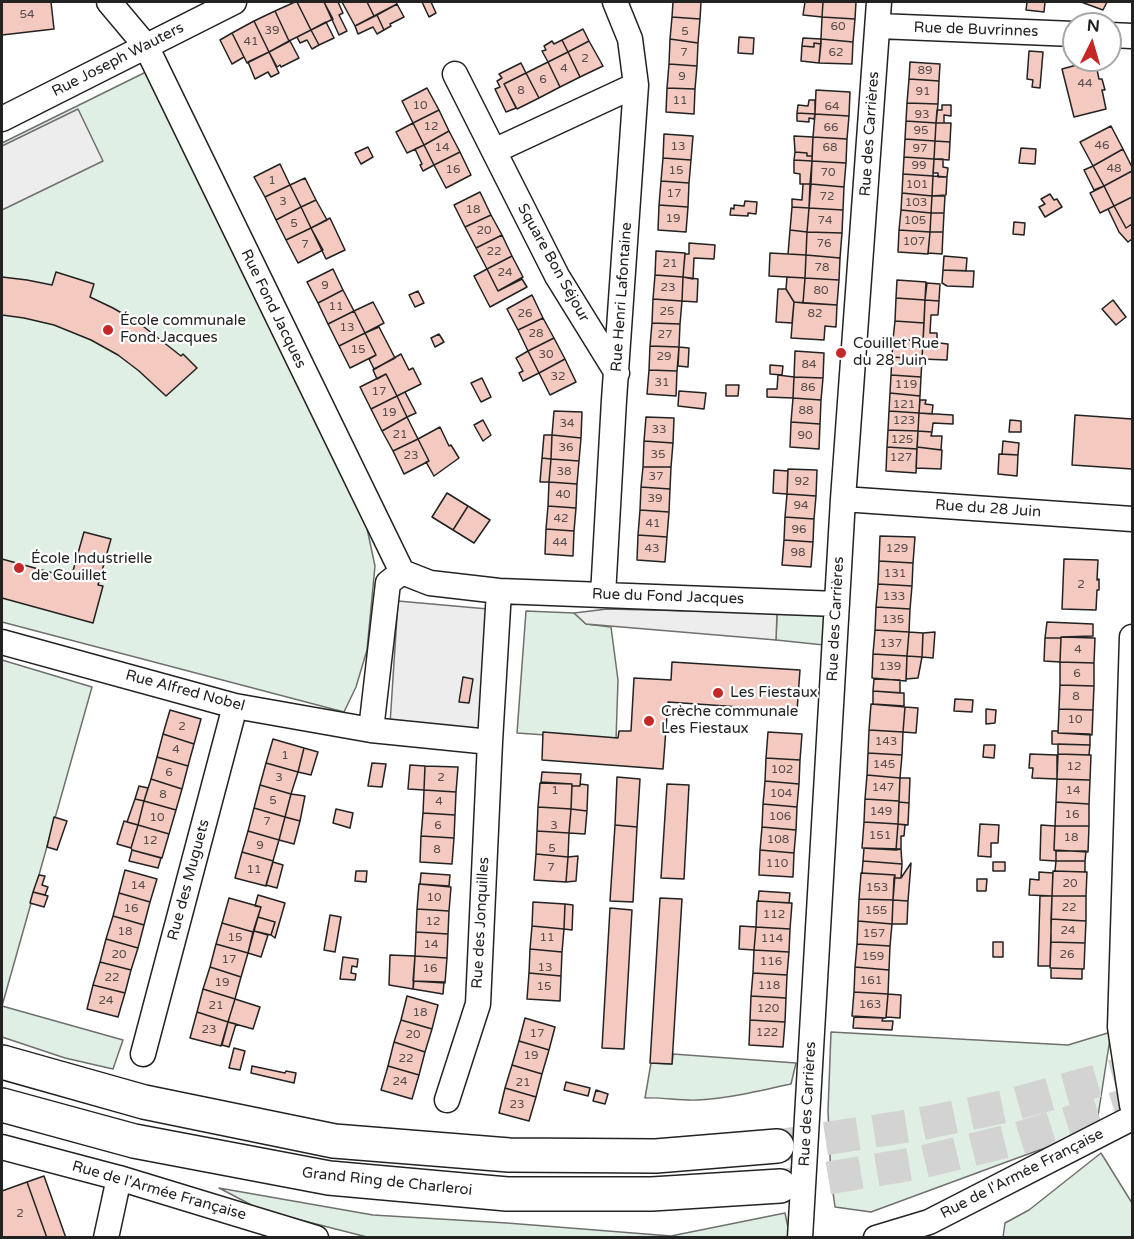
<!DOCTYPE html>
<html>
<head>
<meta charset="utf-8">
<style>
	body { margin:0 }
	#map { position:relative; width:1134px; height:1239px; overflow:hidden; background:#fff; font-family:"Varela Round",sans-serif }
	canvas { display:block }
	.frame { position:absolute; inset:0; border:3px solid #222; pointer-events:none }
	.north { position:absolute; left:1062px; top:12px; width:60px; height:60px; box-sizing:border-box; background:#fff; border:2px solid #a7a7a7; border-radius:50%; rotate:5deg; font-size:16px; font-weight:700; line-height:24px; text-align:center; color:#222 }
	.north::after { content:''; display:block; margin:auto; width:21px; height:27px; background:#c62828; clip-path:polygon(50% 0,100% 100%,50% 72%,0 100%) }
</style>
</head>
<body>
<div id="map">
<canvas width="1134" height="1239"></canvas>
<div class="frame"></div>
<div class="north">N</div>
</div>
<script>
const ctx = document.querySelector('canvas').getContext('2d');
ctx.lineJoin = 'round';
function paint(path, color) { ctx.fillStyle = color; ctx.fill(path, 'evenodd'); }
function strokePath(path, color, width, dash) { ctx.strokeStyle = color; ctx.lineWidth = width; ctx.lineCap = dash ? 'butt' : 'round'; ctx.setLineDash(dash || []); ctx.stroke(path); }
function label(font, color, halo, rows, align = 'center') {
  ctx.font = font + ' "Varela Round",sans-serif'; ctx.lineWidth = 4.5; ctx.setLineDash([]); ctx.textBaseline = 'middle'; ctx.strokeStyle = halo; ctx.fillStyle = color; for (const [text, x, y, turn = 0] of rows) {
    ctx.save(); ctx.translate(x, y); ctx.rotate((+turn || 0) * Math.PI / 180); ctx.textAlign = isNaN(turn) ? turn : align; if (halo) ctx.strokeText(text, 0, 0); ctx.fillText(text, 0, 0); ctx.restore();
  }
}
const green = new Path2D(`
	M146,72L365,519L375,566L367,650L356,687L344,712L2,622V143Z
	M526,611L574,613L586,624L611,627L618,680L616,740L517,733Z
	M777,613L826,616L824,645L776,640Z
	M2,660L92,687L2,1006L123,1040L113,1069L65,1058L2,1037Z
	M831,1032L1068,1045L1111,1032L1096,1129L871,1212L835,1207L831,1178L828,1111Z
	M673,1054L796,1063L791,1084C760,1091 730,1098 698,1100C680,1101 663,1097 645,1098L651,1063L672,1064Z
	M1101,1153L1132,1203V1237H1003L1005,1223L1029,1210Z
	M219,1188L373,1215L507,1223L671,1236L785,1213L790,1237H367L261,1210Z`);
paint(green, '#e0efe3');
strokePath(green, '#6f6f6f', 1.5);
const parking = new Path2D(`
	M78,109L103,161L2,210V146Z
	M398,601L488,609L479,729L390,724Z
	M607,609L777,613L776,640L586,624L574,613Z`);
paint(parking, '#ededed');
strokePath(parking, '#6f6f6f', 1.5);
const building = new Path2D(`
	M2,2H51L54,29L2,35Z
	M295,2H297L311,30L289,41L275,11Z
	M297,2H324L333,19L311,30Z
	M324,2H338L343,13L339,15L347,31L339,35Z
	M342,2H367L374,16L355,26Z
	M367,2H396L397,4L374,16Z
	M422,2H431L436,13L429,17Z
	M673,2H701L700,19L672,17Z
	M805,2H823L822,17L803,15Z
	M823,2H856L855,19L822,17Z
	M1027,2H1045L1044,12L1026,10Z
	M1081,2H1107L1103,10Z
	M397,4L404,17L390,24L391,26L384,30L377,15Z
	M275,11L289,41L269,52L254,21Z
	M377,15L384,30L377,34L373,27L358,34L355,26Z
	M672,17L700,19L698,43L670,39Z
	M822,17L855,19L853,42L821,39Z
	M254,21L269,52L247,63L232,33Z
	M326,22L334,38L319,45L311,30Z
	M583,29L589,41L568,52L562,40Z
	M311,30L319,45L312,49L307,40L300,43L297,37Z
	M232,33L244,57L232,64L220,40Z
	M739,37L754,38L753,54L738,53Z
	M803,38L821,39V44L814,43V47L802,46Z
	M670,39L698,43L697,66L669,64Z
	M821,39L853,42L852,64L819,63Z
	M562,40L568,52L548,62L542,51L546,50L544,46L552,41L554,44Z
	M290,41L299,58L281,67L280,65L277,67L269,52Z
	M589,41L603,66L580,77L568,52Z
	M814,43L821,44L819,63L801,61L802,46L814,47Z
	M1029,51L1043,52L1040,88L1032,87L1033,80L1027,79Z
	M269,52L279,73L271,77L268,72L255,79L248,62Z
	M568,52L580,77L560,87L548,62Z
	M1095,60L1099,79H1102L1105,90H1102L1106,109L1074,117L1062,69Z
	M548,62L560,87L539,98L526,73Z
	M910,62L940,64L939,81L909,79Z
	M521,63L526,73L504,84L516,108L506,112L495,89L500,87L497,81L502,78L499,74Z
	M669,64L697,66L695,89L667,88Z
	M526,73L539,98L517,109L504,84Z
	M909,79L939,81L938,104L907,103Z
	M427,88L439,110L413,123L402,101Z
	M667,88L695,89L694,114L666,112Z
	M816,90L850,92L849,116L815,114Z
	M809,100H815V114L797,113L798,105L808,106Z
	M907,103L938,104L936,123L906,121Z
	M942,105H951V116L944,115V123H936L937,110H942Z
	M439,110L449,131L424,145L413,123Z
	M797,113L815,114L814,119L809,118V122L797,121Z
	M815,114L849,116L847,139L813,137Z
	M906,121L936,123L935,141L905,139Z
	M413,123L424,145L407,153L396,132Z
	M936,123H951L950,142L935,141Z
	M1111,126L1123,149L1093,166L1080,142Z
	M449,131L460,152L434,165L424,145Z
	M664,134L693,136L691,160L663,158Z
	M794,136L813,137L812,156H807V153L795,152Z
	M813,137L847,139L846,163L812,161Z
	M905,139L935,141L934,159L904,157Z
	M935,141L950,142L949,160L934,159Z
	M424,145L434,165L423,171L420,165L422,164L415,149Z
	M368,147L373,157L361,164L355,153Z
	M1021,148L1036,149L1035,164L1019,163Z
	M1123,149L1132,167V171L1104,186L1093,166Z
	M460,152L471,175L446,188L434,165Z
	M795,152L807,153V156H812V161L794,160Z
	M904,157L934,159L933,176L903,174Z
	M663,158L691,160L689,183L661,181Z
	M934,159H943V167L948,168L947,177H938V173H933Z
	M794,160L812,161L810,184H800V174L794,173Z
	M812,161L846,163L844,187L811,184Z
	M280,164L290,185L265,197L254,177Z
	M1093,166L1104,186L1094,190L1084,170Z
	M1132,171V197L1114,206L1104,186Z
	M903,174L933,176L932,196L902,193Z
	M933,176L947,177L946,195L932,196Z
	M305,178L316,200L301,207L290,185Z
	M661,181L689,183L688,207L659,205Z
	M803,184H810L809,208L792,207V199L802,200Z
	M811,184L844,187L843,210L809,208Z
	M290,185L301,207L276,220L265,197Z
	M1104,186L1114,206L1100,213L1090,193Z
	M480,192L491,215L465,227L454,205Z
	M902,193L932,196L931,213L901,210Z
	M1050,194L1054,200L1057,199L1062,207L1045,217L1039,207L1045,204L1041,199Z
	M932,196H945L944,213H931Z
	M1132,197V224L1126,228L1114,206Z
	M316,200L327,220L311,228L301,207Z
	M745,201L757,202L756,214L748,213V216L730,215L731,208L734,209V205L744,206Z
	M659,205L688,207L686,232L658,230Z
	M1114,206L1126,228L1132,224V239L1128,242L1119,232L1108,209Z
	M301,207L311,228L286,240L276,220Z
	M792,207L809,208L807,232L790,230Z
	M809,208L843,210L842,233L807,232Z
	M901,210L931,213L930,232L899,230Z
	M931,213H944L943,232H930Z
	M491,215L502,235L476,248L465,227Z
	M330,218L345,250L326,259L311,228Z
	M1014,222L1025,223L1024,235L1013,234Z
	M311,228L323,250L298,263L286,240Z
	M790,230L807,232L806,255L788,254Z
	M899,230L930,232L928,254L898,252Z
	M807,232L842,233L840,258L806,255Z
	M930,232H943L942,254L928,253Z
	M502,235L512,256L487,269L476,248Z
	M689,243L715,245L714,259L694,258L693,279L683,277L685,254H689Z
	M656,251L685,253L683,277L655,275Z
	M770,253L806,255L805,278L769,276Z
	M806,255L840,258L839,280L805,278Z
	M512,256L523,277L498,291L487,269Z
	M944,256L967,258L966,271L943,270Z
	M333,269L343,290L318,303L307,282Z
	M487,269L498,291L522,279L527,287L490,307L474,276Z
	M943,270L974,271L973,287L947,286L942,283Z
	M56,272L94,284L90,297L113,308L139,323L181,356L183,354L197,368L166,396L139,371L118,355L91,340L54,325L24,318L2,315V277L27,280L52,285Z
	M655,275L683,277L682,301L653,299Z
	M683,277L698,279L697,302L682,301Z
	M787,277L805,278L803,303L794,302L786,289Z
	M805,278L839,280L837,305L803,303Z
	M897,280L926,282L925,300L896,298Z
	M927,283L940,284L939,301L925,300Z
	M778,289H786L794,302L792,323L776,322Z
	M343,290L354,311L328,324L318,303Z
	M418,291L424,303L415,307L409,295Z
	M532,295L543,318L518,330L507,309Z
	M896,298L925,300L924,323L895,321Z
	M653,299L682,301L680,324L652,323Z
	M925,300L939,301L938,315H931L930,333H937V342L923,341Z
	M1113,300L1126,317L1116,325L1102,309Z
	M373,302L384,323L365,333L354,311Z
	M794,302L837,305L836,327L825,326L824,340L791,338Z
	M354,311L365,333L339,346L328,324Z
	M543,318L554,338L528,351L518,330Z
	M895,321L924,323L923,341L893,339Z
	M652,323L680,324L679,347L650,346Z
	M379,327L395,358L374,369L369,359L376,355L365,333Z
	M365,333L376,355L350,368L339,346Z
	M439,334L444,342L435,347L431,338Z
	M554,338L565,359L539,373L528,351Z
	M893,339L923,341L922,359L892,357Z
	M923,341L948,344L947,360L922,359Z
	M650,346L679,347L677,371L649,370Z
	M679,347L689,348L688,367L678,366Z
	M528,351L539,373L523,381L519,373L523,371L516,358Z
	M795,351L824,353L823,378L794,377Z
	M401,354L409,370L413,368L421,384L397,396L386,374L377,379L373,370Z
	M892,357L922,359L921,377L891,375Z
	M565,359L576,382L550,395L539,373Z
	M770,365L783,366L782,375L770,374Z
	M649,370L677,371L676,396L647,394Z
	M386,374L397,396L371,409L360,387Z
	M778,375L794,377L793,398L767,397V389H777Z
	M891,375L921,377L920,396L890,393Z
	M794,377L823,378L821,400L793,398Z
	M482,378L491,397L481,402L471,383Z
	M726,385H739L738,396H726Z
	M679,391L706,393L704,409L678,406Z
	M405,392L416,413L407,417L397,396Z
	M890,393L920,396L919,413L889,411Z
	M397,396L407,417L382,431L371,409Z
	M793,398L821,400L820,424L791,422Z
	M920,400H926L925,404L933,405L932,414L919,413Z
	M554,411L582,412L581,438L552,435Z
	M889,411L919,413L918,431L888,430Z
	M919,413L953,415V424L933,423L932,432L918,431Z
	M1075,415L1132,419V469L1072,465Z
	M407,417L418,439L393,451L382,431Z
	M646,417L674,418L673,443L644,441Z
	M483,420L491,435L483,441L474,425Z
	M1010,420L1021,421V432H1009Z
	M791,422L820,424L819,449L790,447Z
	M440,427L449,446L451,445L459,458L434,476L426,462L429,461L418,439Z
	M888,430L918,431L917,449L887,447Z
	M918,431L932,432L931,436H942L941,450L917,447Z
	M544,435H552L551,459L542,458Z
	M552,435L581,438L579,461L551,459Z
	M418,439L429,461L404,474L393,451Z
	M644,441L673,443L671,467H643Z
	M1003,441L1019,443L1018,455L1002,454Z
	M887,447L917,449L916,473L886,471Z
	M917,447L942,450L941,469L916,468Z
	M999,454L1018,455L1017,476L998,474Z
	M542,458L551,459L549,482H540Z
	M551,459L579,461L577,484L549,482Z
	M643,467H671L670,489L641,487Z
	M788,469L817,470L816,496L787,494Z
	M774,470L788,471L787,494L773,493Z
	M549,482L577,484L576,508L548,506Z
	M641,487L670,489L669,512L640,510Z
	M447,493L468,506L453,530L432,517Z
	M787,494L816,496L814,519L785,517Z
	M468,506L490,520L474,543L453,530Z
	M548,506L576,508L574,531L546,529Z
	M640,510L669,512L667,537L638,535Z
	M785,517L814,519L813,542L784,540Z
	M546,529L574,531L573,556L545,554Z
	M84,532L111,539L98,585L103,586L93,623L2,598V559L71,578Z
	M638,535L667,537L665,562L637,560Z
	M880,536L915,537L913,563L879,561Z
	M784,540L813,542L811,567L782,565Z
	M1064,559L1098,560L1097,580L1099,579V590H1097L1096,610L1062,609Z
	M879,561L913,563L912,586L878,584Z
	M878,584L912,586L910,609L876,607Z
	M876,607L910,609L909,632L875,630Z
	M1047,622L1093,624V636L1061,637V638H1045Z
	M875,630L909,632L907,656L873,654Z
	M909,632L923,633L922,657L907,656Z
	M935,632L933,658L922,657L923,633Z
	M1061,637L1095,638L1094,663L1060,662Z
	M1045,638H1061L1060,662L1044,661Z
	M873,654L907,656L906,681L872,678Z
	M907,656L922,657L918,678L906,679Z
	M672,662L800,670L797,711L668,702L663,769L542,760L543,732L618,738L619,731H631L634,678L671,680Z
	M1060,662L1094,663V686L1060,685Z
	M463,677L473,679L469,703L459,702Z
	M874,679L900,680V693L873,691Z
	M1060,685L1094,686L1093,710L1059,709Z
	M873,691L904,693V706L873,704Z
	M955,699L973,700L972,712L954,711Z
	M871,704L905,707L903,732L869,730Z
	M905,707L918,708L916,733L903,732Z
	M986,709L996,710L995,723L986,724Z
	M1059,709L1093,710L1092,735L1058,733Z
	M170,710L201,719L194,744L163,734Z
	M869,730L903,732L902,755L868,753Z
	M1052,731H1058V733L1090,734V745L1052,744Z
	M768,732L802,734L800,760L766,758Z
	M163,734L194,744L188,766L157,757Z
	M273,739L304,748L298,772L266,763Z
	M1058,744L1090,745L1089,755L1058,754Z
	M984,745H995L994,758L983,757Z
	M304,748L318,752L311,775L298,772Z
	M868,753L902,755L900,778L867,775Z
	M1030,754L1057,755V779L1032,778L1033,768H1029Z
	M1058,754L1091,755L1090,780L1057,779Z
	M157,757L188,766L182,789L151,779Z
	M766,758L800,760L799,784L765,781Z
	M266,763L298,772L291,794L260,785Z
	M372,763L386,764L382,787L368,786Z
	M410,765L425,766L424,790L408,789Z
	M425,766L458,767L456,792L424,790Z
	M542,772L581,774L580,786H572V784L541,782Z
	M867,775L900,778L899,801L865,799Z
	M617,777L640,779L637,827L615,825Z
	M900,778H910L909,803L899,802Z
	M151,779L182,789L176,810L144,801Z
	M1057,779L1090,780L1089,804L1056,802Z
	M765,781L799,784L797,807L763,804Z
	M540,783L572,784L571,809L538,807Z
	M580,784L588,785L587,811L571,809L572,786H580Z
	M667,784L689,785L684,879L661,878Z
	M260,785L291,794L285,817L254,808Z
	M139,786L148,788L144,801L135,799Z
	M424,790L456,792L455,815L423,813Z
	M291,794L305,796L300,821L285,817Z
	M135,799L144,801L138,825L127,822Z
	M865,799L899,801L898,824L864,822Z
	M144,801L176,810L169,834L138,825Z
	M899,802L909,803L908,825L898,824Z
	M1056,802L1089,804V826H1055Z
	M763,804L797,807L796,830L762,827Z
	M538,807L571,809L569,833L537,831Z
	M254,808L285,817L279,840L248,831Z
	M336,809L353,813L350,828L333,823Z
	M571,809L587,811L585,834L569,833Z
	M423,813L455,815L454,838L421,836Z
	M54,817L67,821L57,850L47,847Z
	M285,817L300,821L294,844L279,840Z
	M124,821L138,825L131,848L117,844Z
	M864,822L898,824L896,850L862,848Z
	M898,824L905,825L904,836H901V849L896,850Z
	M980,824L999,825L998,843H991V857L978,856Z
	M138,825L169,834L162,858L132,850L131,848Z
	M615,825L637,827L633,902L610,901Z
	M1041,825L1055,826L1054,850L1056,851V861L1040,860Z
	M1055,826H1089L1088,852L1054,850Z
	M762,827L796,830L794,853L760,850Z
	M248,831L279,840L273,861L242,852Z
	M537,831L569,833L568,857L536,854Z
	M421,836L454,838L452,864L420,862Z
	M864,848L901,849L902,864L863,861Z
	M132,850L161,858L158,868L129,861Z
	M760,850L794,853L793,877L759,875Z
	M1056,851H1086L1085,861H1056Z
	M242,852L273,861L266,886L235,878Z
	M536,854L568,857L566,882L534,880Z
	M578,856L576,881L566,882L568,857Z
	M863,861L902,864L901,878H894L895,875L862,873Z
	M1056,861H1085V872L1055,871Z
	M273,862L283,865L277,888L266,885Z
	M993,862H1005V871H993Z
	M911,863L908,901L893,900L894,878H901Z
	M125,870L157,879L150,902L119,893Z
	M356,871H367L366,882L355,881Z
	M1053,871L1087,872L1086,896H1052Z
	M1039,872L1053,873L1052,896L1029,895L1030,879L1039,880Z
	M421,873L450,875L449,886L420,884Z
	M861,873L895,875L893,900L859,899Z
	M39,875L45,876L42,885L48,887L45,895L33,892Z
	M977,879H987L986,891H977Z
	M419,884L451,887L449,911L417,909Z
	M759,891L790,893L789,903L758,901Z
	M33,892L48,896L44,907L30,903Z
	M119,893L150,902L144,925L113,916Z
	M258,895L285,903L275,938L271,935L275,922L258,917L261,907L255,906Z
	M1040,896H1052L1050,966H1038Z
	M1052,896H1086V921L1051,919Z
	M229,898L261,907L253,932L222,923Z
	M660,898L682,899L672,1064L650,1063Z
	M859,899L893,900L892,924L858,921Z
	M893,900L908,901L907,924H892Z
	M757,901L792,903L790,929L756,927Z
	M533,902L565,904L564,929L532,926Z
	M565,904L573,905L572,930L564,929Z
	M610,908L632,910L624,1049L602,1048Z
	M417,909L449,911L448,934L416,932Z
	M330,915L341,917L335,952L324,950Z
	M113,916L144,925L138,948L106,939Z
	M258,917L275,922L271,935L254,931Z
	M1051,919L1086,921L1085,943L1051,942Z
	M858,921L892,924L890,946L857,944Z
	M222,923L253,932L248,953L216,944Z
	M532,926L564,929L562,952L530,949Z
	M740,926L756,927L754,950L739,949Z
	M756,927L790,929L789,952L754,950Z
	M254,931L268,935L261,957L248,953Z
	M416,932L448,934L447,958L415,956Z
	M106,939L138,948L131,970L100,962Z
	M993,942H1003V957H993Z
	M1051,942L1085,943L1084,969L1050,968Z
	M216,944L248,953L241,977L210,967Z
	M857,944L890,946L889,970L855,967Z
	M530,949L562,952L561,976L529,973Z
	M754,950L789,952L787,975L753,973Z
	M390,955L415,956L413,989L389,985Z
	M415,956L447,958L445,983L413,981Z
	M343,957L358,959L357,967L352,966L351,973L356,974L355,980L340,979Z
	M100,962L131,970L125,993L93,985Z
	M210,967L241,977L235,999L203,989Z
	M855,967L889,970L888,994L854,992Z
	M1051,968L1082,969V979L1051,978Z
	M529,973L561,976L560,1001L527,999Z
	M753,973L787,975L786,998L751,996Z
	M414,981L444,982L443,994L413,989Z
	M93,985L125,993L118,1017L87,1009Z
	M203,989L235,999L228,1022L197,1012Z
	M854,992L888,994L886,1018L852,1016Z
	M888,994L901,995L900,1018L886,1017Z
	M407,996L438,1005L432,1029L401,1020Z
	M751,996L786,998L785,1022L750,1020Z
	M235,999L260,1007L253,1029L228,1022Z
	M197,1012L228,1022L221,1046L190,1038Z
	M854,1017L883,1018L882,1021H893L892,1030L853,1028Z
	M525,1018L555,1027L549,1050L519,1041Z
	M401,1020L432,1029L425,1052L394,1042Z
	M750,1020L785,1022L783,1047L749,1045Z
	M228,1022L236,1024L229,1047L222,1045Z
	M519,1041L549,1050L542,1074L512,1065Z
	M394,1042L425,1052L419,1075L388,1066Z
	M234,1048L245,1051L240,1070L229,1068Z
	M512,1065L542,1074L536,1097L505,1088Z
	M252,1066L285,1073L286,1071L296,1073L294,1083L251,1073Z
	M388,1066L419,1075L412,1099L381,1090Z
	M566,1082L590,1088L588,1096L564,1090Z
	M505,1088L536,1097L529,1121L499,1113Z
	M596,1090L608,1094L605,1104L593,1101Z
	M44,1176L66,1238H47L27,1182Z
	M27,1182L47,1238H2V1191Z`);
paint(building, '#f3c9c0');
strokePath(building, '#222', 1.5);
strokePath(new Path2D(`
	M777,1146L915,1125L1007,1106L1132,1071
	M780,1186L918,1163L1016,1139L1132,1103`), '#d3d3d3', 33, [33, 16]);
const minor = new Path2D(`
	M109,2L146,46L402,572
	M878,26L1074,34
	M1110,35L1132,36
	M455,74L557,276L617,373
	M2,119L234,2
	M494,151L636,85
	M843,499L1132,519
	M499,591L490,742L371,730L388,583L402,572L430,583L499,591L837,604
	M603,595L614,400L636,85L630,39L615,2
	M1132,637L1120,1027L1132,1105
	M2,642L235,706L371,730
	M143,1054L235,706
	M447,1100L478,1004L490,742
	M2,1147L119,1178L316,1238
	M106,1238L119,1178
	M800,1238L843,499L879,2
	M876,1238L929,1222L1132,1118`);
const motorway = new Path2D(`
	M2,1062L144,1102L334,1141L509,1155L656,1156L777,1146
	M2,1105L134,1141L329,1178L507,1194H652L780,1186`);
strokePath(minor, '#222', 27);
strokePath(motorway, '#222', 36);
strokePath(minor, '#fff', 24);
strokePath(motorway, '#fff', 33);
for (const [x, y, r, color] of [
	[108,330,6,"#c62828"],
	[841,353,6,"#c62828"],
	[19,568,6,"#c62828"],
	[718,693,6,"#c62828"],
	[649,721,6,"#c62828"]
]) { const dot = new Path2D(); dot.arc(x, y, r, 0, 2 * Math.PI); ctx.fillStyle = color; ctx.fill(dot); strokePath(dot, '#fff', 2); }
label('12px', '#564c4a', null, [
	["54",27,15],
	["60",838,27],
	["39",272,31],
	["5",685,32],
	["41",251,42],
	["7",684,53],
	["62",836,53],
	["2",585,59],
	["4",564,69],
	["89",925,71],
	["9",682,77],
	["6",543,80],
	["44",1085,84],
	["8",521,91],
	["91",923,92],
	["11",680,101],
	["10",420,106],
	["64",832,107],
	["93",922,115],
	["12",431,127],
	["66",831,128],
	["95",921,131],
	["46",1102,146],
	["13",678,147],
	["14",442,148],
	["68",830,148],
	["97",920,149],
	["99",919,166],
	["48",1114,169],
	["16",453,170],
	["15",676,171],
	["70",828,173],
	["1",272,181],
	["101",917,185],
	["17",674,194],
	["72",827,197],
	["3",283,202],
	["103",916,203],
	["18",473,210],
	["19",673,219],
	["74",825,221],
	["105",915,221],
	["5",294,224],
	["20",484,231],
	["107",914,242],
	["76",824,244],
	["7",305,245],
	["22",494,252],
	["21",670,264],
	["78",822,268],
	["24",505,273],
	["9",325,286],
	["23",668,288],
	["80",821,291],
	["11",336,307],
	["25",667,312],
	["26",525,314],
	["82",815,314],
	["13",347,328],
	["28",536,334],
	["27",665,335],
	["15",358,350],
	["30",546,355],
	["29",664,357],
	["84",809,365],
	["32",558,377],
	["31",662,383],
	["119",906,385],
	["86",808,388],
	["17",379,392],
	["121",904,405],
	["88",806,411],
	["19",389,413],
	["123",904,421],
	["34",567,424],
	["33",659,430],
	["21",400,435],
	["90",805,436],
	["125",902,440],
	["36",566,448],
	["35",658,455],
	["23",411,456],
	["127",901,458],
	["38",564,472],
	["37",656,477],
	["92",802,482],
	["40",563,495],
	["39",655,499],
	["94",801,506],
	["42",561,519],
	["41",653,524],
	["96",799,530],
	["44",560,543],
	["43",652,549],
	["129",897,549],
	["98",798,553],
	["131",895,574],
	["2",1081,585],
	["133",894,597],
	["135",893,620],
	["137",891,644],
	["4",1078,650],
	["139",890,667],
	["6",1077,674],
	["8",1076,697],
	["10",1075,720],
	["2",182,727],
	["143",886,742],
	["4",176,750],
	["1",285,756],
	["145",884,765],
	["12",1074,767],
	["102",782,770],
	["6",169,773],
	["3",279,778],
	["2",441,778],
	["147",883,788],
	["1",555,791],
	["14",1073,791],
	["104",781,794],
	["8",163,795],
	["5",273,801],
	["4",439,802],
	["149",881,812],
	["16",1072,815],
	["106",780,817],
	["10",157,818],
	["7",267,822],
	["6",438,826],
	["3",554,826],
	["151",880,836],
	["18",1071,838],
	["108",778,840],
	["12",150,841],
	["9",260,846],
	["5",552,849],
	["8",437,850],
	["110",777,864],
	["7",551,868],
	["11",254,870],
	["20",1070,884],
	["14",138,886],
	["153",877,888],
	["10",434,898],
	["22",1069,908],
	["16",131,909],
	["155",876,911],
	["112",774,915],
	["12",433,922],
	["24",1068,931],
	["18",125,932],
	["157",874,934],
	["15",235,938],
	["11",547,938],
	["114",772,939],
	["14",431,945],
	["20",119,955],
	["26",1067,955],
	["159",873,957],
	["17",229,960],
	["116",771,962],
	["13",545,968],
	["16",430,969],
	["22",112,978],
	["161",871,981],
	["19",222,983],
	["118",769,986],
	["15",544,987],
	["24",106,1001],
	["163",870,1005],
	["21",216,1006],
	["120",768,1009],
	["18",420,1013],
	["23",209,1030],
	["122",767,1033],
	["17",537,1034],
	["20",413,1035],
	["19",531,1056],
	["22",406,1059],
	["24",400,1082],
	["21",523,1083],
	["23",517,1105],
	["2",20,1214]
]);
label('15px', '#222', '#fff', [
	["Rue de Buvrinnes",976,30,2],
	["Rue Joseph Wauters",118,60,-27],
	["Rue des Carrières",870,134,-86],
	["Square Bon Séjour",553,263,61],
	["Rue Henri Lafontaine",622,297,-86],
	["Rue Fond Jacques",273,309,64],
	["Rue du 28 Juin",988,509,4],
	["Rue du Fond Jacques",668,597,2],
	["Rue des Carrières",836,619,-87],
	["Rue Alfred Nobel",185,691,15],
	["Rue des Muguets",189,880,-75],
	["Rue des Jonquilles",481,923,-87],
	["Rue des Carrières",808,1104,-87],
	["Rue de l'Armée Française",1022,1174,-27],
	["Grand Ring de Charleroi",387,1182,6],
	["Rue de l'Armée Française",159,1191,16]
]);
label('15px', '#222', '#fff', [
	["École communale",120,321],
	["Fond Jacques",120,338],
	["Couillet Rue",853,344],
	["du 28 Juin",853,361],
	["École Industrielle",31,559],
	["de Couillet",31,576],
	["Les Fiestaux",730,693],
	["Crèche communale",661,712],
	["Les Fiestaux",661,729]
], 'left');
</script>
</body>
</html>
